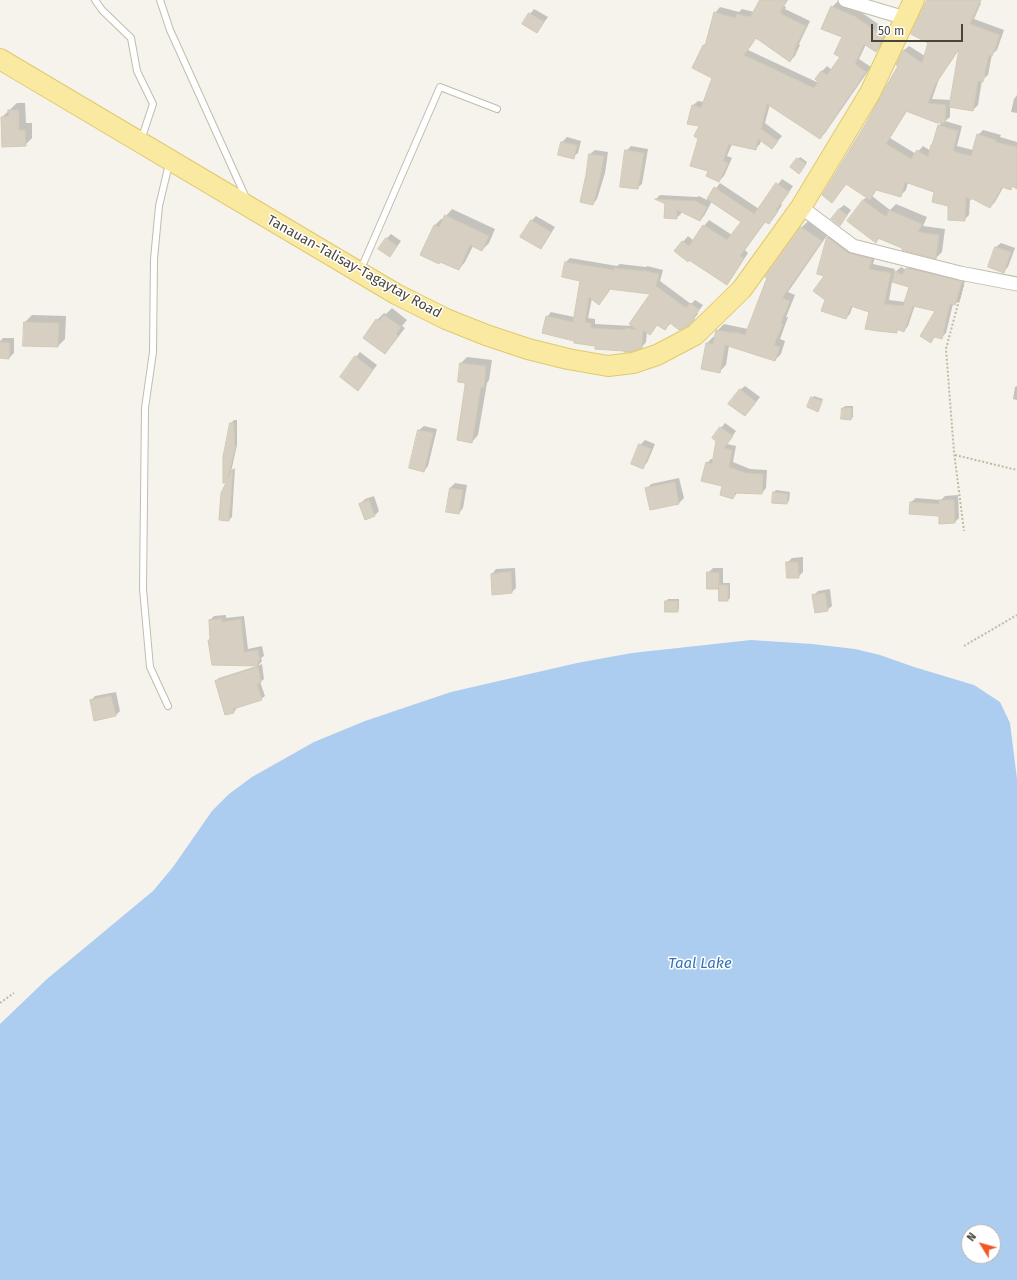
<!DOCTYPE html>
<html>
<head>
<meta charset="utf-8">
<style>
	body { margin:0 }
	#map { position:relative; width:1017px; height:1280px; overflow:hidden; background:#f5f3ec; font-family:"Fira Sans",sans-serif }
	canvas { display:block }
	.north { position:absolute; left:961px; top:1224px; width:40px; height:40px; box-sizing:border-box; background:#fff; border:1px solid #b7b5b0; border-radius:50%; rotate:307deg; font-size:11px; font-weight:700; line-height:16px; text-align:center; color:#4a4539 }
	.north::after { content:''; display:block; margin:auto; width:14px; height:18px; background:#f25826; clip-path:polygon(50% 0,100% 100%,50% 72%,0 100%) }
	.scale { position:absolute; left:871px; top:24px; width:92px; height:18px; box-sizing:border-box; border:2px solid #4a4539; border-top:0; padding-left:5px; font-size:12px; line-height:14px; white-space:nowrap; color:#4a4539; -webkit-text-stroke:3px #fff; paint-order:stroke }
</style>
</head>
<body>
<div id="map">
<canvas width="1017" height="1280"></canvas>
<div class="north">N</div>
<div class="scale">50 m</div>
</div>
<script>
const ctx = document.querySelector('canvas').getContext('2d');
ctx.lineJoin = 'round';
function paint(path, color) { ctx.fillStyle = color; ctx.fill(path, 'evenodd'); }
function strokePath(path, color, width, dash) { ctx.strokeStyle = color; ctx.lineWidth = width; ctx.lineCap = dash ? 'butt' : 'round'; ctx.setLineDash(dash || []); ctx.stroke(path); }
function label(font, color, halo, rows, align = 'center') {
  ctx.font = font + ' "Fira Sans",sans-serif'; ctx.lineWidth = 3; ctx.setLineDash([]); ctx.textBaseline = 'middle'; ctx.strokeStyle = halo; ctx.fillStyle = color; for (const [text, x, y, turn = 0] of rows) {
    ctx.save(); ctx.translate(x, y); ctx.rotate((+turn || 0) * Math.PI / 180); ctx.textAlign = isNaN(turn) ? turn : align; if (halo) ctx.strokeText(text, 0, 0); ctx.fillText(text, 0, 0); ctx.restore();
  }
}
paint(new Path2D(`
	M751,640L812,644L855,649L880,655L914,667L974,685L1000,702L1010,723L1017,779V1280H0V1024L47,979L153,891L173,867L212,811L229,794L252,777L314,742L365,721L451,692L577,663L632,653ZM969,1232H993V1256H969Z`), '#accdef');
paint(new Path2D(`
	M762,0H788L784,6L786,7L785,9L810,21L799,44L800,45L795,56L790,61L756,38L748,50L821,84L816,79L822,71L827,66L832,70L842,56L843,37L832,7L837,2L861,12L888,31L881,46L876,51L866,44L859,59L871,67L825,133L820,138L770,104L765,123L782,136L772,148L761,140L760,144L755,149L732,144L727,156L732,158L724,176L719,181L709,170L700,138V126L692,106L698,101L704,102L714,77L693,68L704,45L707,42L715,13L720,7L739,12L742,9L754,12Z
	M928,0H973L981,3L974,19L1004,30L997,50L992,54L988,75L982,80L978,105L973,110L950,106V117L945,121L962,126L957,146L973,150L978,135L983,130L1001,135L1000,137L1017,142V188L1013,186L1010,188L1004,186L995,202L990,207L972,197L970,199L969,215L964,220L935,191L908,182L906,190L901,195L877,189L872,196L890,210L896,204L927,217L923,226L945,229L942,252L936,258L903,247L880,238L876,242L863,200L867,197L847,183L832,202L866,126L900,66L897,64L904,50L909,46L925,56L929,43ZM960,48L952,100L932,99L939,79ZM907,111L942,122L939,126L931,151L923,146L916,154L890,138Z
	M534,9L548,17L537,32L530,14Z
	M1017,95V113L1011,112L1014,99Z
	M17,103H25L26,123H32V138L25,145L2,117Z
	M567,137L581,141L578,153L573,157L559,154L562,142Z
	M631,146L648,149L642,184L637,188L626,151Z
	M595,150L608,152L605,173L597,199L593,204L590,154Z
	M800,157L807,162L801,171L792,167Z
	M782,179L793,186L781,204L782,205L774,217L769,223L766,221L745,250L748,253L732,278L727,284L675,251L688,236L694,241L704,226L709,220L732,235L742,222L712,201L704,216L700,220L681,211V214L676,218L666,204L656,199L660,195L697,197L699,196L707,200L720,183L759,209Z
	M844,205L851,210L840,225L839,209Z
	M452,209L495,229L489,243L482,250L473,246L465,262L459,269L435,225L441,219L444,220L446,216Z
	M536,216L555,227L545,243L541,248L531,221Z
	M808,221L828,234L788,292L795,295L786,317H788L780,339L785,341L781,354L775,360L729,346L726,365L719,372L702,368L707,343L713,337H716L717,331L724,324L748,329L768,278L766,277L802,227Z
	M833,233L876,254L873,264L895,269L894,273L901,267L906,270L912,264L966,277L960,300L955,304H953L946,333L941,338L936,336L930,342L937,311L915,305L908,326L904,331L899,329L896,332L870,311L853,305L850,314L846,318L826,300V276L818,274L828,237ZM892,282L910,287L905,302L889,300Z
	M391,234L401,241L390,256L386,239Z
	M1001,243L1015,248L1008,267L1003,272L996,247Z
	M570,258L617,266L620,264L646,267L647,266L663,270L660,281L691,304L695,300L703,305L697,313L698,314L688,325L671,323L665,329L658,324L650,334L647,332L646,342L642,347L596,346L575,340L547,317L551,312L574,317L581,280L566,262ZM611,288L652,293L632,326L595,324V319L588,318L592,298L599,303Z
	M392,308L407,320L402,326L405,328L392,345L385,353L377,320L384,313L386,314Z
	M32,315L66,316L65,339L58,346L25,322Z
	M3,338H14V353L9,358L0,357V341Z
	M360,352L377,365L358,390L356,357Z
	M467,357L492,360L489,380L487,383L478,435L472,442L466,382L461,363Z
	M745,386L760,397L749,411L740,390Z
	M1017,386V400L1013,399L1015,387Z
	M814,396L823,399L818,410L812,398Z
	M845,406H853V417L851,419L843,408Z
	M234,420H237V445L231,472L235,468L232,517L229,520L227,482L231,423Z
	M725,423L736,431L727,444L736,446L733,462L750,469L767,470L766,488L762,493L738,492L733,498L707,463L711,459H714L721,428Z
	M424,426L437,429L428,466L424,471L419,430Z
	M645,440L655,444L647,463L642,467L640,445Z
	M679,478L684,498L679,503L651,509L647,489L651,484Z
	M455,483L467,485L463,508L459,513L447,511L450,488Z
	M776,490L790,492L789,501L787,503L774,492Z
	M958,495L959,518L955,522L911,502L916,498L941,500L945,496Z
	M374,496L379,511L375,515L360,504L365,499Z
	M803,557V572L798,577L787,563L792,558Z
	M515,568L516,588L512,592L492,574L496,569Z
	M713,568H723V583H730V598L728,600L720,587L708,573Z
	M830,589L832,606L827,610L813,596L818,591Z
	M668,599H679V609L677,611L666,601Z
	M226,615V618L244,616L248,649L262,646L264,656L261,658L262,661L258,666L262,664L264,679L260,682L265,696L261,699L237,707V708L234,712L226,714L216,681L219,678L257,666L209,640L211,639L210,620L214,616Z
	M116,692L120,711L115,716L91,701L95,696Z`), '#0003');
const building = new Path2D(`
	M760,0H787L780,12L782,13L781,14L806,26L794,50H796L790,62L756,38L744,55L814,88L818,82L815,79L821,71L827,75L840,57L834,54L842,37L821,29L831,6L856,17L884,37L876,52L864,44L855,64L866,72L820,139L767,104L761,129L778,141L772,149L758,139L756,150L729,144L723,161L728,163L719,182L706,176L708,171L690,166L698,139L694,136L699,126L687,124L692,105L701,108L712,78L692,68L703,45L705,46L714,12L735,18L737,14L750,17Z
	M927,0H981L970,24L1000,35L992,56L989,55L983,82L978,81L973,111L949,107L959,49L935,85L928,103L946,105L945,123H937L906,111L886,144L911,159L917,150L928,157L931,145H932L938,125L958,131L953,151L971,156L977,134L996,140V142L1017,147V189L1012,186L1011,190L1002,187L990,208L971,198V200L966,197L965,221L948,220V206L932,202L934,192L905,182L901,197L876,190L870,200L846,184L832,203L822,195L865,125L888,83L898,66L896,65L903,50L922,63L928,43L911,34Z
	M529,13L544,22L537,33L522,24Z
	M8,110H19V130H25L26,146L2,147L1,117L9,116Z
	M561,142L577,145L574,159L558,155Z
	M625,150L644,153L638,189L620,187Z
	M589,154L604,156L600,178L593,205L580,202L586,175Z
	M797,158L806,164L799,174L790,167Z
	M776,183L789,192L776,210L778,211L769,224L765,222L740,256L744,258L727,285L689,260L688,262L674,251L682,241L689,246L703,225L727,240L741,222L707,199L714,187L754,214Z
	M655,199L692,201L693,200L707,207L700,221L677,210V219L664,218L665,204Z
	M863,200L886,217L889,210L922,224L918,232L939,235L936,259L902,250V248L878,238L876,243L847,221Z
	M839,209L847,215L840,226L831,219Z
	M445,215L489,236L482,251L470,245L459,270L440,262L439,264L420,255L434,225L439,227Z
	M531,220L551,232L541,249L520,237Z
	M801,227L822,241L782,298L790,301L781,323L783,324L774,345L780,347L775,361L725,345L720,373L701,369L706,343L713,344L716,330L735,333V332L745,335L767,278L765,277Z
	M827,237L848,253L872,259L869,269L891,273L884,304L903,306L909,287L892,282L895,271L902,275L906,268L962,281L955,305L950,304L942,339L934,337L931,343L920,336L935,311L913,306L904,332L897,329V333L878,331L865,329L869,312L851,306L846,319L821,311L825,300L813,291L824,276L817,274Z
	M386,238L397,246L390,257L378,249Z
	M995,247L1011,252L1004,273L988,267Z
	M565,262L614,270V268L642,271V270L659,274L656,286L686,308L690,303L699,310L693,318L695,319L688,326L679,330L670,323L665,330L657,325L650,335L643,330L642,348L630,352H624V351L595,349V346L574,343V341L542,333L546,316L573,322L580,281L562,277ZM609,289L650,294L629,324L637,330L626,328L625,330L591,328V323L585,322L589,297L599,305L609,291Z
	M384,315L401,327L396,334L398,336L385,354L363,338L376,319L379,321Z
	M24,322L59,323L58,347L23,346Z
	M0,342L10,343L9,359L0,358Z
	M355,356L373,370L358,391L340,377Z
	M460,363L486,366L484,388L481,387L472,443L457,440L465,386V383L458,382Z
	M740,389L756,402L745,416L728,404Z
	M811,397L822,401L818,412L807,407Z
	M842,408H852L851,420L841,419Z
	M230,423H234L235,449L228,478L233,469L229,521L219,520L221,493L226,483H223V457Z
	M720,427L733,436L724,448L732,450L729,467L745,473L763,474L762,494L735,493L733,499L720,495L722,486L701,481L706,462L712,464L716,441L712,438Z
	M418,430L433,433L424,472L409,468Z
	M639,444L651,449L643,469L631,464Z
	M675,482L679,504L650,510L645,488Z
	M450,488L463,490L459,514L446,512Z
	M773,492L788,494L787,504L772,503Z
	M369,500L375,516L365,520L359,504Z
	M939,500H954L955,523L939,524V516L909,514L910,502L939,504Z
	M786,562H798L799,578H787Z
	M511,572L512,593L492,595L491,574Z
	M707,572L719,573V589H707Z
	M719,585H728V601H719Z
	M825,593L828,611L815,613L812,595Z
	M665,601H678V612H665Z
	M222,619V622L241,619L244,652L258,650L260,661H258V666L212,665L208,640H210L209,620Z
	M258,667L261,683L257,684L262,700L233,709L234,713L225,715L215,681Z
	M111,696L116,716L94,721L90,700Z`);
paint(building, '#d7d0c2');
strokePath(building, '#d1c9b5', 1);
const lane = new Path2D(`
	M95,0L102,10L131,38L137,71L153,104L141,140
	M160,0L170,30L246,198
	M360,271L440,87L497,109
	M168,706L150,667L143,589L145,408L153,352L154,259L159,206L169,164`);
const street = new Path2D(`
	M845,0L905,18
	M801,207L853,246L960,273L1017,284`);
const primary = new Path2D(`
	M0,59L396,294L446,319L486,335L528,349L568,359L608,366L633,363L657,355L695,335L742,289L801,207L870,93L914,0`);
strokePath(lane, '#c1bcae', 8);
strokePath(street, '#c1bcae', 15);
strokePath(primary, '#e0c96f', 22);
strokePath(new Path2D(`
	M963,285L946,349L954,452L964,531
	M955,455L1017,470
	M964,646L1017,615
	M0,1003L14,993`), '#c2b9a0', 2, [2, 2]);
strokePath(lane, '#fff', 6);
strokePath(street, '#fff', 13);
strokePath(primary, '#fae9a0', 20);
label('14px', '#4a4539', '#fff', [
	["Tanauan-Talisay-Tagaytay Road",354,267,29]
]);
label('italic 15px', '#3572b3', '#fff', [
	["Taal Lake",700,964]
]);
</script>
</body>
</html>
